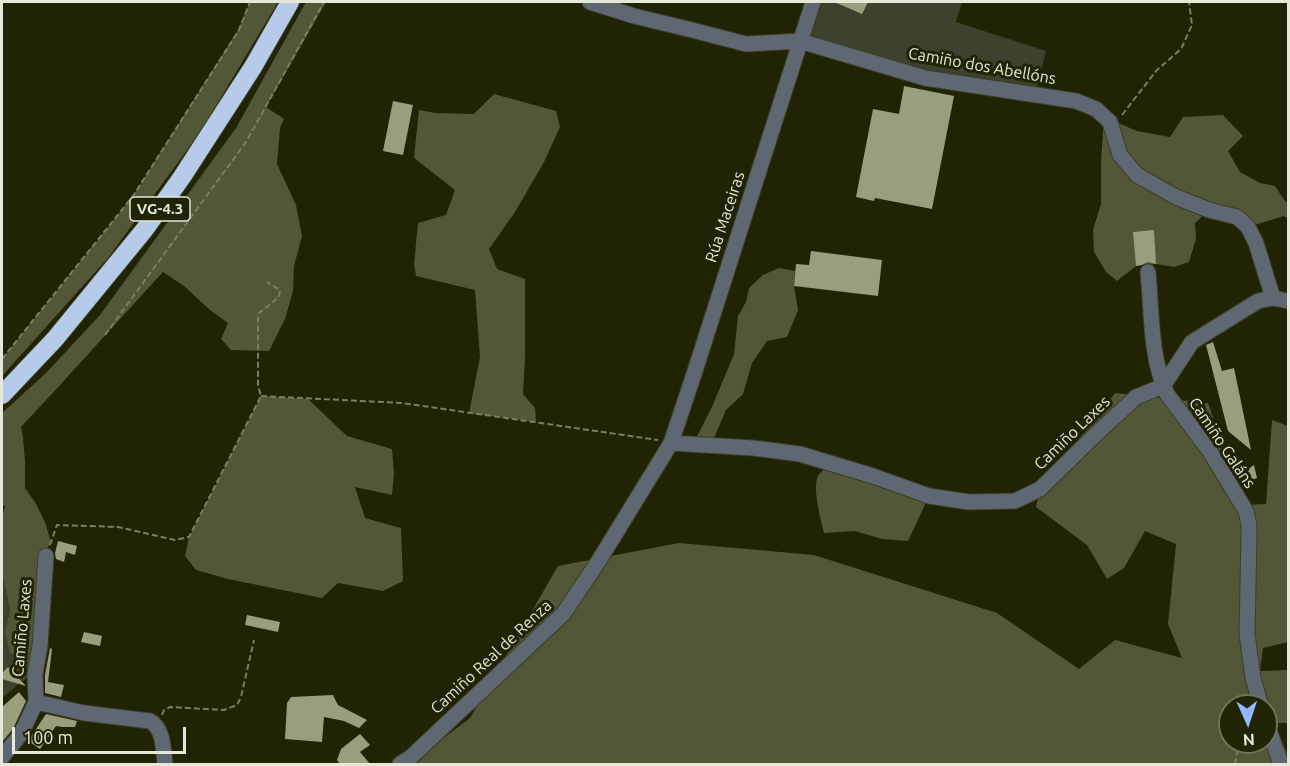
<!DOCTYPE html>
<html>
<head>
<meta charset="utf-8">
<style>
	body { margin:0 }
	#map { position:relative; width:1290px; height:766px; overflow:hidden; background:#202304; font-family:Ubuntu,sans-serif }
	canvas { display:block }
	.frame { position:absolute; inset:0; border:3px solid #e6e9d7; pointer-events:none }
	.north { position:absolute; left:1218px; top:694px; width:60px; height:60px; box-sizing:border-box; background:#202304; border:2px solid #6f7258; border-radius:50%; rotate:177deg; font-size:16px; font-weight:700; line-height:24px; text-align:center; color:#e6e9d7 }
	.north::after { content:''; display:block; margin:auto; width:21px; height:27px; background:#8fb8fd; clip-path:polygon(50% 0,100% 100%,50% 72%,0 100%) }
	.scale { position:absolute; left:12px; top:727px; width:174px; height:27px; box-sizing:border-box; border:3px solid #e6e9d7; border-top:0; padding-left:8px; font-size:18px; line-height:21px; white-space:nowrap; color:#e6e9d7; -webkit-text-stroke:4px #202304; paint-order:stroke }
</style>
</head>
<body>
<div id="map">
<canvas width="1290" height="766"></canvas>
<div class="frame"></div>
<div class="north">N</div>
<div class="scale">100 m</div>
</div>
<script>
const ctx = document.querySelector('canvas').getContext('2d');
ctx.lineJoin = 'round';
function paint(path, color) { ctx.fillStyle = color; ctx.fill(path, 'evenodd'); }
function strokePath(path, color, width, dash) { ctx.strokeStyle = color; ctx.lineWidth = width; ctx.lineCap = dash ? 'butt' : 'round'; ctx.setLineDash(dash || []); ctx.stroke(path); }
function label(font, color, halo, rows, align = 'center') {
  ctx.font = font + ' Ubuntu,sans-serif'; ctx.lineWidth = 6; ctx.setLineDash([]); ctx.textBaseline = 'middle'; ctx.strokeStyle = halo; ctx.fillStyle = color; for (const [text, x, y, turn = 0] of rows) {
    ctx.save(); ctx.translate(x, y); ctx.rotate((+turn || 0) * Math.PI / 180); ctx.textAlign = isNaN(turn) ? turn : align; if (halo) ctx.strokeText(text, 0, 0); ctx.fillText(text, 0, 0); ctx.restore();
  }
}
paint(new Path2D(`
	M813,2H962L956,22L1046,51L1035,95L925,78L800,41Z
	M2,567L10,610L5,632L35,674L21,682L2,698Z`), '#3f412f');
paint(new Path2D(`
	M250,2H278L201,131L108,258L2,376V359L133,196L238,30Z
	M306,2H326L266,107L284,119L280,128L277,164L296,205L302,236L294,266L293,291L285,319L269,351L231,350L221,339L228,323L210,310L184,286L163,272C116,323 69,376 21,427L23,438L25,461V488L35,502L45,522L51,542L42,558L35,674L19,662L10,652L5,632L10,610L2,571V518L5,506L2,505V413L45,374L100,315L236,128Z
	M494,94L556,111L560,127L544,162L515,212L489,249L497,269L525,279V358L523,394L535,408L536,422L469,413L480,357L475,290L416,276L414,264L418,223L446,215L455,190L414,158L419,110L435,113L474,114Z
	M1223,115L1243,136L1228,151L1240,172L1260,183L1275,186L1285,201L1288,203V219L1284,216L1248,227L1209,210L1195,223L1196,239L1189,262L1174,267L1156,264L1136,266L1117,281L1106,272L1094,252L1093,230L1101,204V162L1104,117L1137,131L1170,137L1183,117Z
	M779,268L795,271L794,286L798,310L787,337L767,341L752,363L743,394L726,410L711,445L693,444L712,407L734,354L738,316L746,302L749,288L763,275Z
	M1115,393L1208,403L1243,505L1266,504L1272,420L1288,426V642L1263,648L1260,671L1288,670V723H1274L1288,755V764H409L470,718L558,566L679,543L814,555L997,613L1079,669L1115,640L1182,658L1168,624L1176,544L1145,531L1124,568L1107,579L1087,545L1036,507L1040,489ZM1230,706H1266V742H1230Z
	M261,396L308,399L347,436L392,449L394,473L392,495L355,487L365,518L401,528L403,581L383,591L338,583L322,598L228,579L196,570L185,556L189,537Z
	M833,464L929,496L908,541L882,539L855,531L824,533C821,520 812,488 818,476C821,471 828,467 833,464Z`), '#525737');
paint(new Path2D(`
	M834,2H868L862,14Z
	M904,86L954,96L932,209L875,198L874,201L856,197L873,109L899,114Z
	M393,101L413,105L403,155L383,151Z
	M1154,230L1156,264L1148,262L1141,265L1136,266L1133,232Z
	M811,251L882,260L878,296L794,286L796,264L809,265Z
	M1213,342L1222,371L1234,368L1251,450L1228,431L1206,345Z
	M1254,465L1257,478L1241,484L1238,476Z
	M58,541L77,546L75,555L66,552L64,562L56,559L55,553Z
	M247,615L280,622L278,632L245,625Z
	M84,632L102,636L100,646L81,642Z
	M50,648L52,649L48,682L64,685L61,697L45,693V675Z
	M8,667L26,686L2,679V673Z
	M19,692L26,701L13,729L2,742V707Z
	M333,695L338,705L367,720L359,728L344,721L324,717L322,742L285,739L287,703L291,697Z
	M46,714L77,721L75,727H62L56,726L40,749L28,741Z
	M360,734L370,745L360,752L371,765H341L337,760L341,749Z`), '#999e7c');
const minor = new Path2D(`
	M590,2L634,16L692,30L746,44L800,41L925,78L1076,101L1096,109L1110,122L1120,155L1137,175L1176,197L1209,210L1237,217L1248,227L1256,243L1273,298
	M1148,272C1152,312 1150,358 1167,394L1211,453L1246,511L1249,525V536L1247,634L1253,678L1261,706
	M671,443L753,448L800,454L873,476L929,496L969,502L1015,501L1040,489L1094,436L1136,397L1163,386L1192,342L1258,301L1273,298L1288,301
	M36,702L35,674L40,646L46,556
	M1266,721L1281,764
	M2,757L21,734L36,702L84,713L150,721C164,729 163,749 165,764
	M400,764L411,757L563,614L598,562L671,443L695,371L813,2`);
const highway = new Path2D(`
	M2,395L55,339L145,229L182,177L253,67L290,2`);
strokePath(minor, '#3c3f22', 17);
strokePath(highway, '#3c3f22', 20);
strokePath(new Path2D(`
	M1122,115L1156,71L1181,49L1192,25L1189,2
	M105,335L246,142L324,2
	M2,359L133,196L239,30L250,2
	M261,396L402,403L658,440
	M50,545L57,525L118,527L175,540L189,537L261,396L258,386V314L279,297L280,290L267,282
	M162,715L164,710L170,707L224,710L237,705L241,697L254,640
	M1235,764L1239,742`), '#7b7e65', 2, [6, 3]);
strokePath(minor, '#5f6773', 15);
strokePath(highway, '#b6cae9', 18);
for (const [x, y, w] of [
	[160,209,60]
]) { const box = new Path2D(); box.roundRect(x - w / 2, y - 12, w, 24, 4.5); ctx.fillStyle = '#202304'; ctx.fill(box); strokePath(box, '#e6e9d7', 1.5); }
label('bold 15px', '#e6e9d7', null, [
	["VG-4.3",160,209]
]);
label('16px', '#e6e9d7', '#202304', [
	["Camiño dos Abellóns",982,66,10],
	["Rúa Maceiras",725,217,-72],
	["Camiño Laxes",1072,433,-44],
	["Camiño Galáns",1222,443,56],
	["Camiño Laxes",22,628,-85],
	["Camiño Real de Renza",491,657,-43]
]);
</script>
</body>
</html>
